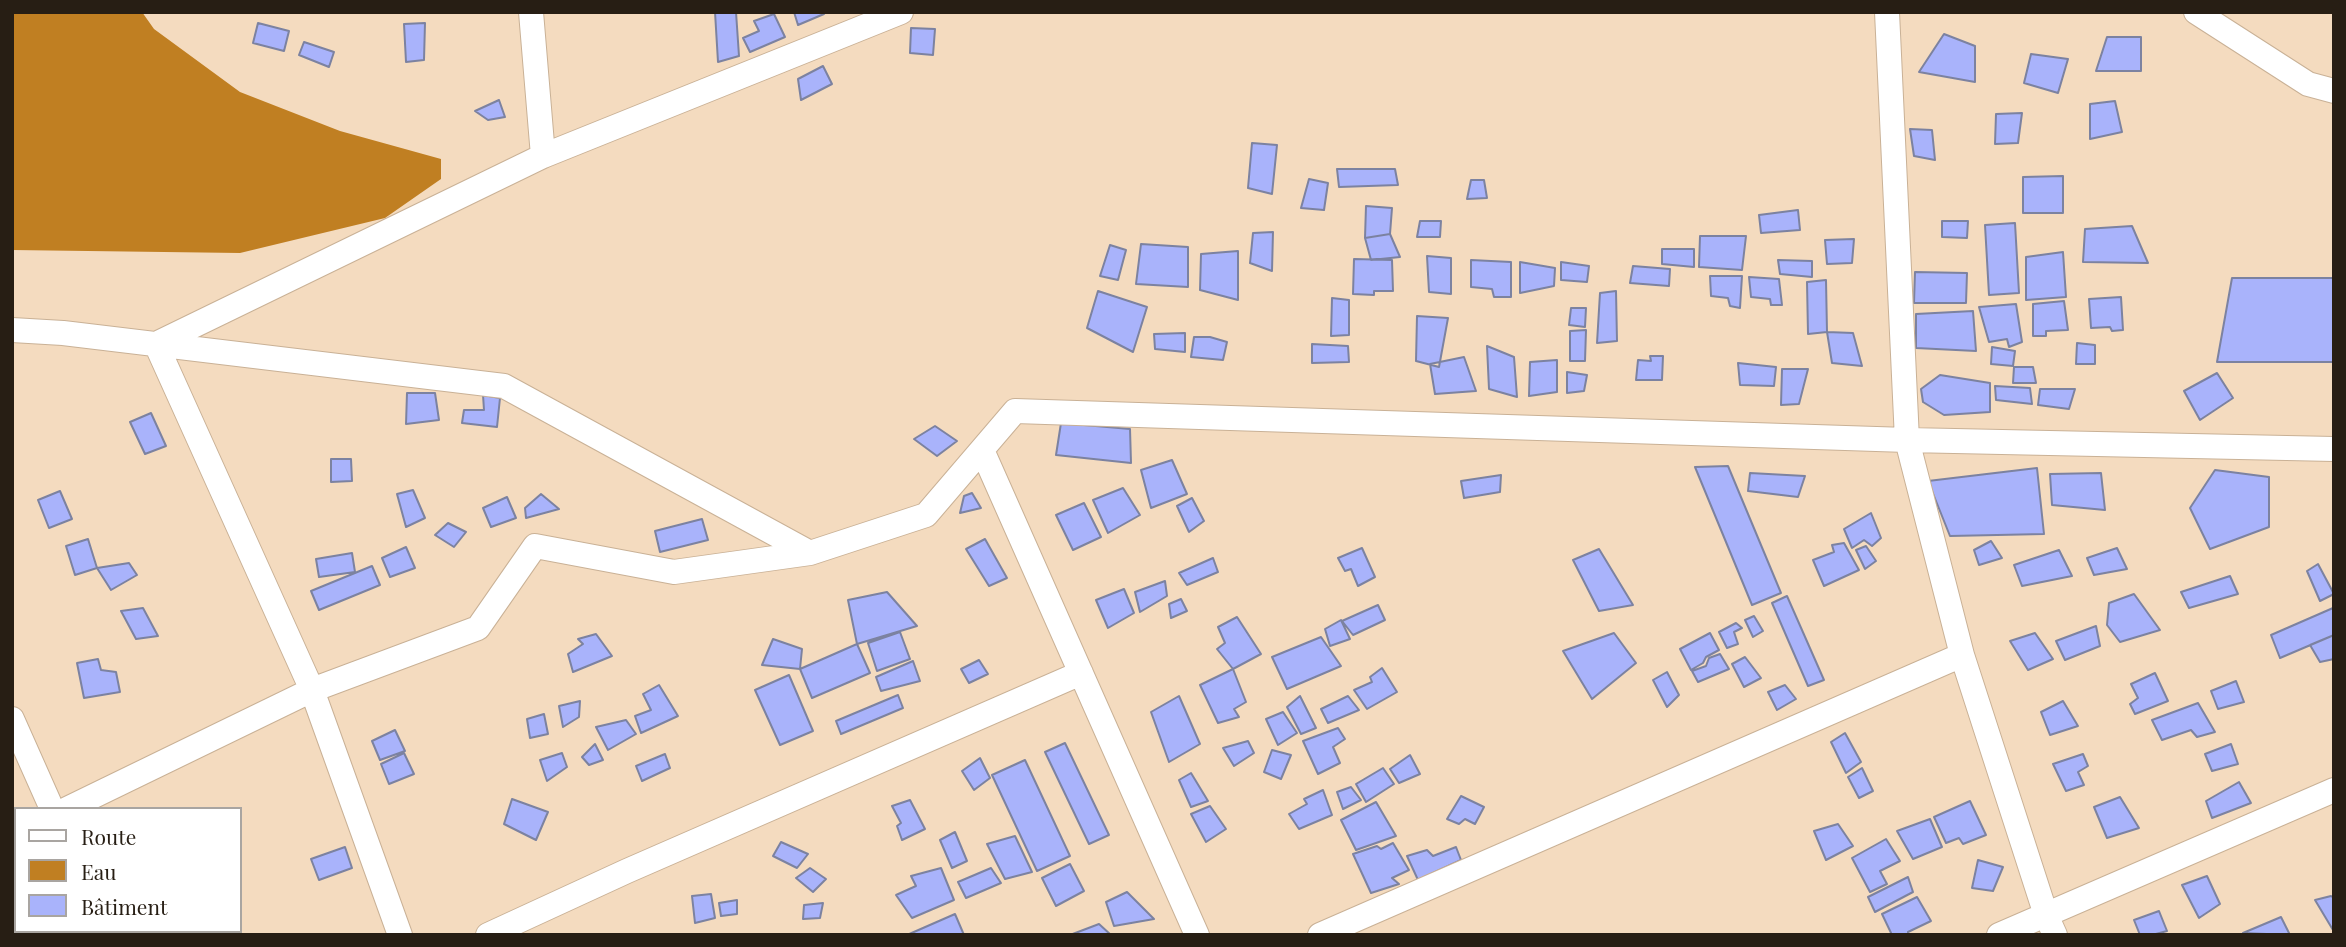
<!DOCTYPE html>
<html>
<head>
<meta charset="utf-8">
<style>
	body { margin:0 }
	#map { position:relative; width:2346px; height:947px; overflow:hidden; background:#f4dbbf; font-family:"Playfair Display",serif }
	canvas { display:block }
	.frame { position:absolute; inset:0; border:14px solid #271e14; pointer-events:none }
	.legend { position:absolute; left:14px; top:807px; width:228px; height:126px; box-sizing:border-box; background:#fff; border:2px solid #a9a5a1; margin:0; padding:9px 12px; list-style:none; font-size:21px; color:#271e14 }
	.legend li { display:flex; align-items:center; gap:14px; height:35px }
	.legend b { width:35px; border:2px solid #a9a5a1 }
</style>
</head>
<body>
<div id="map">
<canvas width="2346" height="947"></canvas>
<div class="frame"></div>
<ul class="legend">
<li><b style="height:9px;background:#fff"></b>Route</li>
<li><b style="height:19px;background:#c07f22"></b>Eau</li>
<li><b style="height:19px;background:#a9b3fb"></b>Bâtiment</li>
</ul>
</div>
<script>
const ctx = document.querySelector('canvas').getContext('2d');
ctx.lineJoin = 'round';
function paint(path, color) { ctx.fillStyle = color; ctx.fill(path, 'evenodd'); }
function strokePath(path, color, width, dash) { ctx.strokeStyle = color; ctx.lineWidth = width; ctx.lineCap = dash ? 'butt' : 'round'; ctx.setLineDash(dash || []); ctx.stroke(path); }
paint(new Path2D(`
	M12,12H142L154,29L240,92L340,131L441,159V179L385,218L240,253L12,250Z`), '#c07f22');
const building = new Path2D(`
	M715,12H736L739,56L718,62Z
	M794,12H823L824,14L798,25Z
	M774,14L785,37L750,52L743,38L759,31L754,21Z
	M258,23L289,31L284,51L253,43Z
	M425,23L424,60L406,62L404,24Z
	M911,28L935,29L933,55L910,53Z
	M1944,34L1975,46V82L1919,72Z
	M2107,37H2141V71H2096Z
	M304,42L334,52L329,67L299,55Z
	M2031,54L2068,59L2058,93L2024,83Z
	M823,66L832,84L801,100L798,79Z
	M499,100L505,117L488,120L475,111Z
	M2115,101L2122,132L2090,139V104Z
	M2022,113L2018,143L1995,144L1996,114Z
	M1910,129L1932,130L1935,160L1914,156Z
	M1252,143L1277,145L1272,194L1248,188Z
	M1337,169H1395L1398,185L1339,187Z
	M2063,176V213H2023V177Z
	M1309,179L1328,183L1324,210L1301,208Z
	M1471,180H1484L1487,198L1467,199Z
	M1366,206L1392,208L1390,234L1365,238Z
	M1798,210L1800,230L1761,233L1759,215Z
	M1420,221H1441L1440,237H1417Z
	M1942,221H1968L1967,238L1942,237Z
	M2015,223L2019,293L1989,295L1985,225Z
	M2132,226L2148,263L2083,262L2085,229Z
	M1273,232L1272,271L1250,263L1253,233Z
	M1390,234L1400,257L1371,260L1365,238Z
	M1700,236H1746L1742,270L1699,267Z
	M1854,239L1852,263L1827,264L1825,240Z
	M1141,244L1188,247V287L1136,284Z
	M1110,245L1126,250L1118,280L1100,276Z
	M1662,249H1694V267L1662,264Z
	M1238,251V300L1200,290L1201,254Z
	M2063,252L2066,297L2026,300V257Z
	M1427,256L1451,258V294L1429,292Z
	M1354,259L1392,260L1393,291H1374V295L1353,294Z
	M1471,260L1511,262V297H1494L1492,289L1471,287Z
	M1778,260L1812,261V277L1780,274Z
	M1520,262L1555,268L1554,286L1520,293Z
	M1561,262L1589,266L1587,282L1561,280Z
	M1633,266L1670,269L1669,286L1630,283Z
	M1915,272L1967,273L1966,303H1914Z
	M1710,276H1742L1740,308L1730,306L1728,298L1711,296Z
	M1749,277L1779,279L1782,305H1771L1770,299L1751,297Z
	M2232,278H2334V362H2217Z
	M1826,280L1827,332L1808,334L1807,282Z
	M1098,291L1147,307L1133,352L1087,328Z
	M1616,291L1617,341L1597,343L1600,293Z
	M2121,297L2123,330L2112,331L2110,327L2091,328L2089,299Z
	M1332,298L1349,300V335L1331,336Z
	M2064,301L2068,330L2046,331V336H2033V304Z
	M2016,304L2022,342L2009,347L2007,339L1989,342L1979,307Z
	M1571,308H1586L1585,327L1569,325Z
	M1973,311L1976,351L1916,348V314Z
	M1417,316L1448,318L1439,367L1416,361Z
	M1586,330L1585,361H1570V331Z
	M1827,332L1853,333L1862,366L1832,363Z
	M1185,333V352L1155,349L1154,334Z
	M1194,337H1210L1227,342L1223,360L1191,357Z
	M2077,343L2095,345V364H2076Z
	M1312,344L1348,346L1349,362L1312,363Z
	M1487,346L1514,357L1517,397L1489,389Z
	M1992,347L2015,351L2013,366L1991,364Z
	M1650,356H1663L1662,380H1636L1638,360L1651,361Z
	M1464,357L1476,391L1435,394L1430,364Z
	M1557,360V392L1529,396L1530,362Z
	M1738,363L1776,367L1774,386L1740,385Z
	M2014,367H2033L2036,383H2013Z
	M1782,369H1808L1799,404L1781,405Z
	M1567,372L1587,375L1584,391L1567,393Z
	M2217,373L2233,398L2200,420L2184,391Z
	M1940,375L1990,383V412L1944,415L1923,402L1921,389Z
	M1995,386L2030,388L2032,404L1996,400Z
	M2040,389H2075L2069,409L2038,405Z
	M407,393H435L439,420L406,424Z
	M483,395L500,398L497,427L462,423L464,410H484Z
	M151,413L166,446L145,454L130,422Z
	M1061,423L1130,429L1131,463L1056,455Z
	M935,426L957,441L937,456L914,439Z
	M331,459H351L352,481L331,482Z
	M1172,460L1187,494L1151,508L1141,470Z
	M1728,466L1781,593L1752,605L1695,467Z
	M2037,468L2044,534L1950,536L1928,481Z
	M2215,470L2269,477V527L2210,549L2190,508Z
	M1750,473L1805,476L1798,497L1748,491Z
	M2101,473L2105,510L2052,505L2050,474Z
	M1501,475L1500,492L1464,498L1461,481Z
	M1123,488L1140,515L1108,533L1093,500Z
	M413,490L425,518L406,527L397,494Z
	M60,491L72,519L49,528L38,500Z
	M972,493L981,508L960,513L964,496Z
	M541,494L559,509L526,518L525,508Z
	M507,497L516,518L491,527L483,508Z
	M1192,498L1204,521L1189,532L1177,506Z
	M1084,503L1101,537L1073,550L1056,515Z
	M1871,513L1881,538L1872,546L1864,540L1852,548L1844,529Z
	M702,519L708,540L660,552L655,531Z
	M448,523L466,532L454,547L435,535Z
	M88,539L97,568L75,575L66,546Z
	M985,539L1007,578L989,586L966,549Z
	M1991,541L2002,558L1979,565L1974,550Z
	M1844,543L1859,570L1824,586L1813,560L1834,552L1832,545Z
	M1866,546L1876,561L1865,569L1856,550Z
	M406,547L415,568L390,577L382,558Z
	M1362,548L1375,577L1358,586L1351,569L1345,571L1338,558Z
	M2117,548L2127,569L2094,575L2087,558Z
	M1599,549L1633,605L1599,611L1573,560Z
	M2059,550L2072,576L2022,586L2014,565Z
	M352,553L355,572L319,577L316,559Z
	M1213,558L1218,572L1187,585L1179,573Z
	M129,563L137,575L111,590L97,568Z
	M2318,564L2334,594L2320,601L2307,571Z
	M372,566L380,585L319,610L311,591Z
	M2230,576L2238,594L2189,608L2181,592Z
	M1165,581L1167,596L1140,612L1135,592Z
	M1124,589L1134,613L1108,628L1096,600Z
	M887,592L917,626L857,644L848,600Z
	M2134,594L2160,630L2120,642L2107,625L2109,603Z
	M1787,596L1824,680L1808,686L1772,603Z
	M1181,599L1187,611L1171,618L1169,604Z
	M1378,605L1385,620L1353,635L1342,621Z
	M143,608L158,636L136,639L121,611Z
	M2333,608L2334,635L2280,658L2271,635Z
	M1754,616L1763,631L1753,637L1745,620Z
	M1237,617L1261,654L1233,669L1217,649L1225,643L1218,627Z
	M1341,620L1350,639L1330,646L1325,629Z
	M1736,623L1742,628L1734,632L1738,644L1727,648L1719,632Z
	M2096,626L2100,646L2065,660L2056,641Z
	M900,632L910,659L877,671L868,643Z
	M1614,633L1636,663L1592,699L1563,651Z
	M1710,633L1719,650L1706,657L1703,663L1691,670L1680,649Z
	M2035,633L2053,659L2028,670L2010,641Z
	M596,634L612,656L573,672L568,654L583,644L578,639Z
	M2334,635V659L2320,662L2310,645Z
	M1321,637L1341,666L1287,689L1272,657Z
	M773,639L802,649L800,669L762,665Z
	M857,644L870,673L812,698L800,669Z
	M1720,654L1729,669L1698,682L1692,671L1706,666L1709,658Z
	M1745,657L1761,678L1744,687L1732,664Z
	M98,659L101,670L116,672L120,692L84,698L77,663Z
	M979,660L988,674L969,683L961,669Z
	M913,661L920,681L881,691L876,677Z
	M1382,668L1397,692L1367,709L1354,690L1372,682L1370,677Z
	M1233,669L1246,702L1234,709L1239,717L1218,723L1200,685Z
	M1667,672L1679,695L1667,707L1653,680Z
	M2155,673L2168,701L2135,714L2130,704L2138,698L2131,684Z
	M789,675L813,731L780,745L755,690Z
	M2236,681L2244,702L2218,709L2211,691Z
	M659,685L678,716L641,733L635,716L651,710L643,694Z
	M1785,685L1796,699L1777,710L1768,692Z
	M898,695L903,708L841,734L836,721Z
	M1179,696L1200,744L1169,762L1151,712Z
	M1300,696L1316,728L1301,734L1287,707Z
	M1348,696L1359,710L1328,723L1321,709Z
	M580,701L579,717L563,727L559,706Z
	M2063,701L2078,726L2050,735L2041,712Z
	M2198,703L2215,732L2197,737L2191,730L2162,740L2152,720Z
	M1283,712L1297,733L1278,745L1266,719Z
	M544,714L548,734L530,738L527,719Z
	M626,720L636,734L608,750L596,727Z
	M1338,728L1345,739L1333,747L1340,763L1318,774L1303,741Z
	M395,730L405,751L380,760L372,741Z
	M1845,733L1861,762L1846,773L1831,742Z
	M1248,741L1254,753L1234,766L1223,748Z
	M1065,743L1109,835L1089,844L1045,752Z
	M595,744L603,760L589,765L582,757Z
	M2231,744L2238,764L2212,771L2205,754Z
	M1272,750L1291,755L1281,779L1264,772Z
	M404,753L414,774L389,784L381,764Z
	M562,753L567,767L547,781L540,760Z
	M665,754L670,768L642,781L636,766Z
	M2083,754L2088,766L2078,772L2084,785L2066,791L2053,764Z
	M1410,755L1420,774L1399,783L1390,769Z
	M980,758L990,778L974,790L962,771Z
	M1025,760L1070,856L1037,871L992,775Z
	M1383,768L1394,784L1366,802L1356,784Z
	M1862,768L1873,791L1859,798L1848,777Z
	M1191,773L1208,801L1191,807L1179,780Z
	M2239,782L2251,803L2212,818L2206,801Z
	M1351,787L1361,800L1343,809L1337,792Z
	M1323,790L1332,815L1299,829L1289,814L1307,804L1304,799Z
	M1461,796L1484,807L1475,824L1465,819L1459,824L1447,819Z
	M2120,797L2139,828L2107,838L2094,807Z
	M512,799L548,812L536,840L504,824Z
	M910,800L925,829L902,840L897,826L901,823L892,806Z
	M1970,801L1986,835L1963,844L1959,838L1946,843L1934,817Z
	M1376,802L1396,836L1356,850L1341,820Z
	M1210,806L1226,829L1206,842L1191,814Z
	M1930,819L1942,847L1913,859L1897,831Z
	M1838,824L1853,846L1826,860L1814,831Z
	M955,832L967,861L952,868L940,840Z
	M1015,836L1032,872L1005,879L987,844Z
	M1886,839L1900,861L1880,871L1887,884L1870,892L1852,858Z
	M781,842L808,854L797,868L773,856Z
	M1393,843L1409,870L1392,878L1399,884L1371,893L1353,854L1377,846L1381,849Z
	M345,847L352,868L319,880L311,859Z
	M1456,847L1461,860L1418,880L1407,856L1427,850L1433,856Z
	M1978,860L2003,867L1993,891L1972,888Z
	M1070,864L1084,891L1056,906L1042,878Z
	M810,868L826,879L813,892L796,878Z
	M941,868L954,900L912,918L896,895L916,886L911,876Z
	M991,868L1001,883L966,898L958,882Z
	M2207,876L2220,904L2199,918L2182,885Z
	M1908,877L1913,892L1875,912L1868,897Z
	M1127,892L1154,919L1114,926L1106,902Z
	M711,894L715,918L695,923L692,896Z
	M2331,896L2334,898L2333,930L2315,900Z
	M1917,897L1931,921L1908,932V935H1892L1882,914Z
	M737,900V914L721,916L719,903Z
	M823,903L820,918L803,919L804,905Z
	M2159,911L2167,931L2152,935H2140L2134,920Z
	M955,914L964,935H907Z
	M2281,917L2290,935L2243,933Z
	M1099,924L1111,935H1070Z
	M188,931H236L238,935H190Z`);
paint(building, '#a9b3fb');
strokePath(building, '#7c82a0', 2);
const minor = new Path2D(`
	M531,12L543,156
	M1887,12L1907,440L1962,655L2046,915L2055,935
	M2196,12L2308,84L2334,91
	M12,330L63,333L504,386L810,553L926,515L1015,411L1907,440L2334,449
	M982,450L1197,935
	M12,719L52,809
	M67,809L312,690L478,628L535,546L674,572L810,553
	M12,834L16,833
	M400,935L312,690L156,344L543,156L901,12
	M488,935L627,871L1081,673
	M1320,935L1962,655
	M1999,935L2334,790`);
strokePath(minor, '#c9b196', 26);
strokePath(minor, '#fff', 24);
</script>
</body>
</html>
